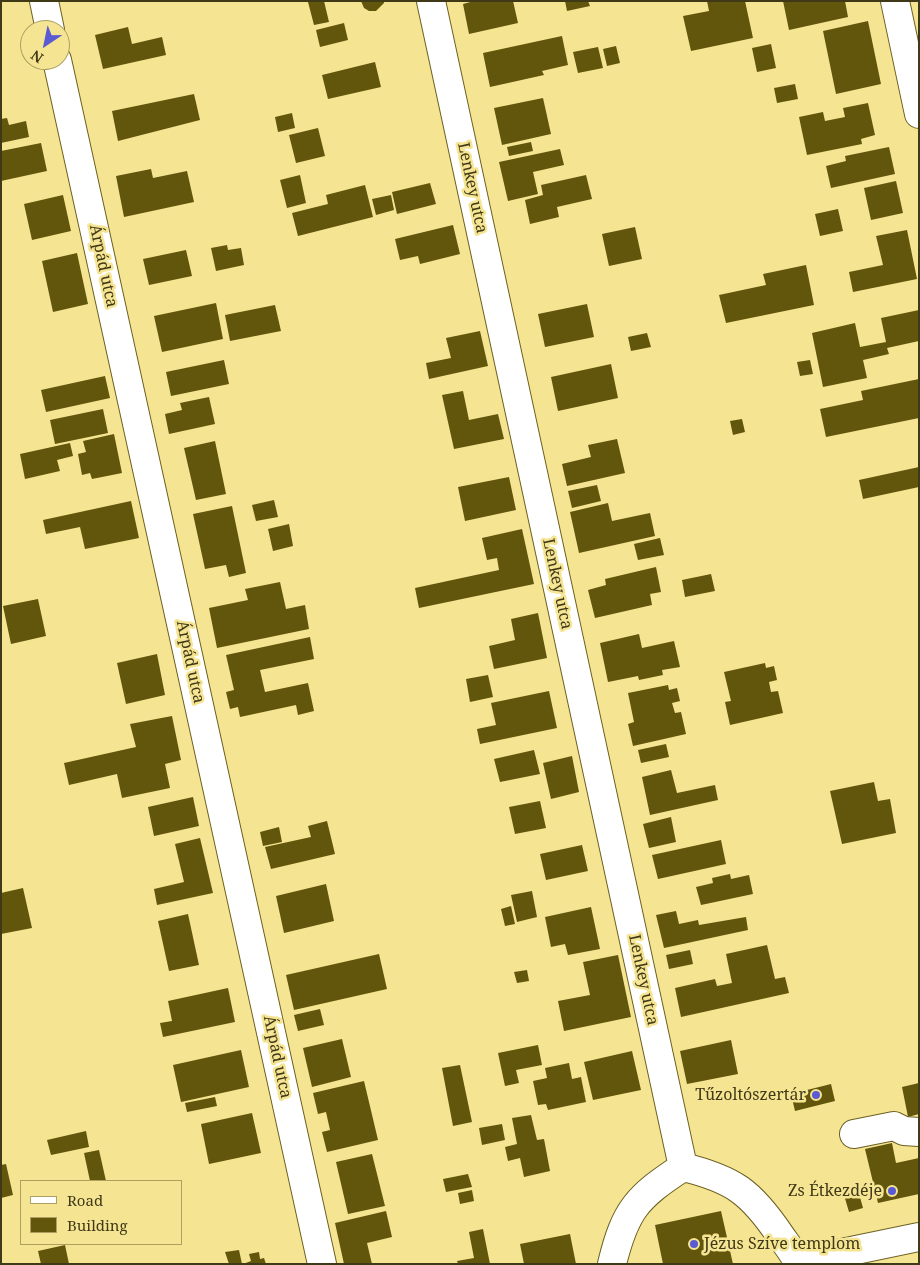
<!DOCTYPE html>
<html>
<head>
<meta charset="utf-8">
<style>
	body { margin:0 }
	#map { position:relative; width:920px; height:1265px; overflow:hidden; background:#f5e593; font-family:"Noto Serif",serif }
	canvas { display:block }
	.frame { position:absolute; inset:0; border:2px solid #403917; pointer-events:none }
	.legend { position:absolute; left:20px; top:1180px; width:162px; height:65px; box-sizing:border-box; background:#f5e593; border:1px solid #ada061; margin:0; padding:6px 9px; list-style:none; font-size:15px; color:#403917 }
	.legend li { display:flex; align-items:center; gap:10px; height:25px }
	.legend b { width:25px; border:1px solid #ada061 }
	.north { position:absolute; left:20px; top:20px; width:50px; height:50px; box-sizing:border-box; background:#f5e593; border:1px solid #ada061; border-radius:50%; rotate:214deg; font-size:14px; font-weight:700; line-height:20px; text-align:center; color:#403917 }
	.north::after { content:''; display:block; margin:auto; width:18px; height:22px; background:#5a5bd3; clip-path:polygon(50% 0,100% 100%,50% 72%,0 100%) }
</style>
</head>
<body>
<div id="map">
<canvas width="920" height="1265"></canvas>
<div class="frame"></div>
<ul class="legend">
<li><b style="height:6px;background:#fff"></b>Road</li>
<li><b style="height:14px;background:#62550c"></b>Building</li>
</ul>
<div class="north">N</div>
</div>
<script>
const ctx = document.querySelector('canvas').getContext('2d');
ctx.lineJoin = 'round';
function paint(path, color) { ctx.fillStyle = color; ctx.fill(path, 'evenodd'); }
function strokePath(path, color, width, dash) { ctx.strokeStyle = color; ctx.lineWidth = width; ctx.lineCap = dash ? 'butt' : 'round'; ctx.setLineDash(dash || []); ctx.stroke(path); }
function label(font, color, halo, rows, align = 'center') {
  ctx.font = font + ' "Noto Serif",serif'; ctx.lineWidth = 5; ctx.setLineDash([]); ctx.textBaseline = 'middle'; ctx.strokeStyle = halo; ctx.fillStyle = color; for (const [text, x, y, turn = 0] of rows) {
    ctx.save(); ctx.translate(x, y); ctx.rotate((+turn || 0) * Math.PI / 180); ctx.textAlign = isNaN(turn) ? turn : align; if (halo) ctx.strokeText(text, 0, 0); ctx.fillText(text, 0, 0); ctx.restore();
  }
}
paint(new Path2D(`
	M324,1L329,22L314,25L308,2Z
	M361,1H384V3L376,11H369L364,8Z
	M474,1H513L518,23L469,34L463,4Z
	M565,1H588L590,6L567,11Z
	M707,1H745L753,38L691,51L683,16L709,11Z
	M783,1H845L848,17L789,30Z
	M868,21L881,84L836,94L823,31Z
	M344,23L348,40L320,47L316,30Z
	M128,27L132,44L162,37L166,55L103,69L95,35Z
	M562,36L568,65L542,71L544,75L490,87L483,53Z
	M771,44L776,68L757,72L752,48Z
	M616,46L620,63L607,66L603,49Z
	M598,47L603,68L578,73L573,52Z
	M375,62L381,87L328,99L322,75Z
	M795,84L798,99L777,103L774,88Z
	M194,94L200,120L118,141L112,111Z
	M543,98L551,134L502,145L494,108Z
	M868,103L875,135L861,139L862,144L807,155L799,117L823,112L825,121L845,117L843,108Z
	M292,113L295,128L278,132L275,117Z
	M7,118L9,125L26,121L29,137L1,143V119Z
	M318,128L325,156L296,163L289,135Z
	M531,142L533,151L509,156L507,147Z
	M41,143L47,171L1,181V151Z
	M889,147L895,174L831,188L826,166L846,161L845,156Z
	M560,149L564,165L533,172L538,194L508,201L499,162Z
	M151,169L153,178L187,171L194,202L124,217L116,176Z
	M300,175L306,203L287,208L280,180Z
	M586,175L592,199L557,207L559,217L530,224L525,200L543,195L541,185Z
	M896,181L903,213L871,220L864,188Z
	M430,183L436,204L397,214L392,192Z
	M365,185L373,217L298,236L292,213L328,204L326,195Z
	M63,195L71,231L32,240L24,204Z
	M391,195L394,210L376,215L372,199Z
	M838,209L843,231L820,236L815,214Z
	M453,225L460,254L420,264L418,256L400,260L395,239Z
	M635,227L642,259L609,266L602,234Z
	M907,230L917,279L853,292L849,272L883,265L876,236Z
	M227,245L228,250L241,248L244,265L216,271L211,248Z
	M186,250L192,276L149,285L143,259Z
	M77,253L88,304L53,312L42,261Z
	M806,265L814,305L726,323L719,295L766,285L763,274Z
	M216,303L223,339L162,352L154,316Z
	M587,304L594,337L545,347L538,314Z
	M275,305L281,331L230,341L225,315Z
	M919,310V341L887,348L889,354L863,360L867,378L823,387L812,333L855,323L860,347L886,342L881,318Z
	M480,331L488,366L429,379L426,363L451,358L446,338Z
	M647,333L651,347L631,351L628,337Z
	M224,360L229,384L171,396L166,372Z
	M810,360L813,374L800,376L797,362Z
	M611,364L618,398L558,411L551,377Z
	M105,376L110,398L46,412L41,390Z
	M919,379V418L826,437L820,409L863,400L861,391Z
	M463,391L469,420L498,414L504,439L454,449L442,395Z
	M209,397L215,424L169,434L165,414L182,410L180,403Z
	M103,409L108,433L55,444L50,420Z
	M742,419L745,432L733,435L730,421Z
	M114,434L122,473L92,479L90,473L82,475L78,454L86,452L83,441Z
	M617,439L625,473L567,486L562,464L591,457L588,445Z
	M215,441L226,494L196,500L184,448Z
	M70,443L73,456L57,460L60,471L25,479L20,454Z
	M919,467V487L863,499L859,480Z
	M509,477L516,510L465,521L458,487Z
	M597,485L601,501L572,508L568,491Z
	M274,500L278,517L256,521L252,505Z
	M131,501L139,538L85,549L80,527L46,534L43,520Z
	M608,503L612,521L650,513L655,536L579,553L570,512Z
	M232,506L246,573L229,577L226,565L205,569L193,514Z
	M289,524L293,546L273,551L268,529Z
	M522,529L534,584L419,608L415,588L499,570L497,558L487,560L482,538Z
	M660,538L664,555L638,560L634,544Z
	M656,567L661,592L650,594L652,605L595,618L588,590L606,585L605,579Z
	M711,574L715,591L685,597L682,580Z
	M280,582L286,609L305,605L309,629L217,648L209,608L248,600L245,589Z
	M38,599L46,636L11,644L3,606Z
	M538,613L547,658L494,669L489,646L515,640L511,619Z
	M639,634L642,648L674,641L680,667L662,670L663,675L639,680L638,676L608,682L600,643Z
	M310,637L314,659L260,670L265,692L308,683L314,711L298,715L296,705L240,717L238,707L230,709L226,692L234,690L226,655Z
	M157,654L165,695L126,704L117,663Z
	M765,663L766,668L774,666L777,680L769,682L771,692L778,691L783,713L730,725L725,702L731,701L724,672Z
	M488,675L493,697L470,702L466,679Z
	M668,685L669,690L677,688L680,701L672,703L675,713L681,712L686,734L633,746L628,724L634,722L628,693Z
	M549,691L557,728L480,744L477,729L496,725L491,703Z
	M172,716L181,760L165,764L170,788L122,798L117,774L69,785L64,763L136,747L130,724Z
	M666,744L669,757L641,763L638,750Z
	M534,750L540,774L500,782L494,759Z
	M572,756L579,792L551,799L543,763Z
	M671,770L677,793L715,785L718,800L650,815L642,777Z
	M874,782L878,801L890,799L896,833L842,844L830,791Z
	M193,797L199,826L154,836L148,807Z
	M540,801L546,828L515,834L509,807Z
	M671,817L676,842L649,848L643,824Z
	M327,821L335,854L271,869L265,847L311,837L308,826Z
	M279,827L282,842L263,846L260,832Z
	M200,838L213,893L157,905L154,889L184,882L175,844Z
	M721,840L726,864L658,879L652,855Z
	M582,845L588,871L546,880L540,854Z
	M730,874L731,879L749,875L753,894L701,905L696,887L713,883L712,878Z
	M326,884L334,921L284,933L276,896Z
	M23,888L32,928L1,934V893Z
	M532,891L537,917L517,922L511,895Z
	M511,906L515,924L505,926L501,909Z
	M591,907L600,949L568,955L565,944L551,947L545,917Z
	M676,911L679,924L698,920L699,925L746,917L748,930L664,948L656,915Z
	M188,914L199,965L169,971L158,921Z
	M767,945L775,979L785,977L789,993L681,1017L675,988L715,979L717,986L732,983L726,954Z
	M690,950L693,964L669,969L666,955Z
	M379,954L387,989L294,1010L286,975Z
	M618,955L631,1017L564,1031L558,1001L590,995L583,962Z
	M527,970L529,981L517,983L514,972Z
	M228,988L235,1022L163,1037L160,1023L172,1021L168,1001Z
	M320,1009L324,1025L298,1031L294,1015Z
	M342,1039L351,1077L312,1087L303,1048Z
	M731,1040L738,1074L687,1084L680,1051Z
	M538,1045L542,1065L516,1070L519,1083L505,1086L498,1053Z
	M241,1050L249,1087L181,1102L173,1065Z
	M632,1051L641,1090L593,1100L584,1062Z
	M569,1063L572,1079L581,1077L586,1102L548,1110L546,1104L538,1105L533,1081L547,1078L545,1068Z
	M460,1065L472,1122L453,1126L442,1068Z
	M364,1081L378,1140L327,1152L322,1132L330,1130L326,1112L318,1114L313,1093Z
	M919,1083V1114L908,1117L902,1087Z
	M831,1084L835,1101L795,1111L791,1094Z
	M215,1097L217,1106L187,1112L185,1103Z
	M252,1113L261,1153L209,1164L201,1124Z
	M531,1115L537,1140L544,1139L550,1171L524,1177L520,1158L508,1161L505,1147L517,1144L512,1118Z
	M502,1124L505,1140L482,1145L479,1128Z
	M86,1131L89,1147L51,1155L47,1140Z
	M892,1143L896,1163L919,1158V1194L878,1203L865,1149Z
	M99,1150L106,1181H90L84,1153Z
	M372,1154L385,1206L348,1214L336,1162Z
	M6,1164L13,1195L1,1198V1165Z
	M468,1174L472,1187L446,1192L443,1179Z
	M472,1190L474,1201L460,1204L458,1193Z
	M858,1190L863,1208L849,1212L844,1195Z
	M386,1211L392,1237L367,1243L372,1264H344L335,1223Z
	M721,1211L733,1264H663L655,1225Z
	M483,1229L490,1264H458L457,1261L474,1258L469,1232Z
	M570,1234L576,1264H524L520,1244Z
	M65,1245L69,1264H41L38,1251Z
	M239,1250L242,1264H229L225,1252Z
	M259,1252L260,1259L264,1258L266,1264H243L251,1261L249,1254Z`), '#62550c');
const minor = new Path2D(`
	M44,1L50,30
	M431,1L683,1167
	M895,1L919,114
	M57,60L322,1264
	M854,1134L894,1126L904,1131L919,1132
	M798,1262L919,1237
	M612,1264C625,1210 637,1197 683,1167C733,1179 751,1192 780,1235C786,1244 795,1254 798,1264`);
strokePath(minor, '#6c6022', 30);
strokePath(minor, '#fff', 28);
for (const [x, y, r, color] of [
	[816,1095,5,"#5a5bd3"],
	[892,1191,5,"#5a5bd3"],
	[694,1244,5,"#5a5bd3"]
]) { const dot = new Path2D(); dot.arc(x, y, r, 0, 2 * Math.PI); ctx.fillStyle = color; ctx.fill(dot); strokePath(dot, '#f5e593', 2); }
label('16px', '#403917', '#f5e593', [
	["Lenkey utca",472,188,78],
	["Árpád utca",103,266,78],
	["Lenkey utca",557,584,78],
	["Árpád utca",190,662,78],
	["Lenkey utca",643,980,78],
	["Árpád utca",277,1057,78]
]);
label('16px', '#403917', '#f5e593', [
	["Tűzoltószertár",806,1095],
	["Zs Étkezdéje",882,1191],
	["Jézus Szíve templom",704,1244,"left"]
], 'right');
</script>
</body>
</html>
